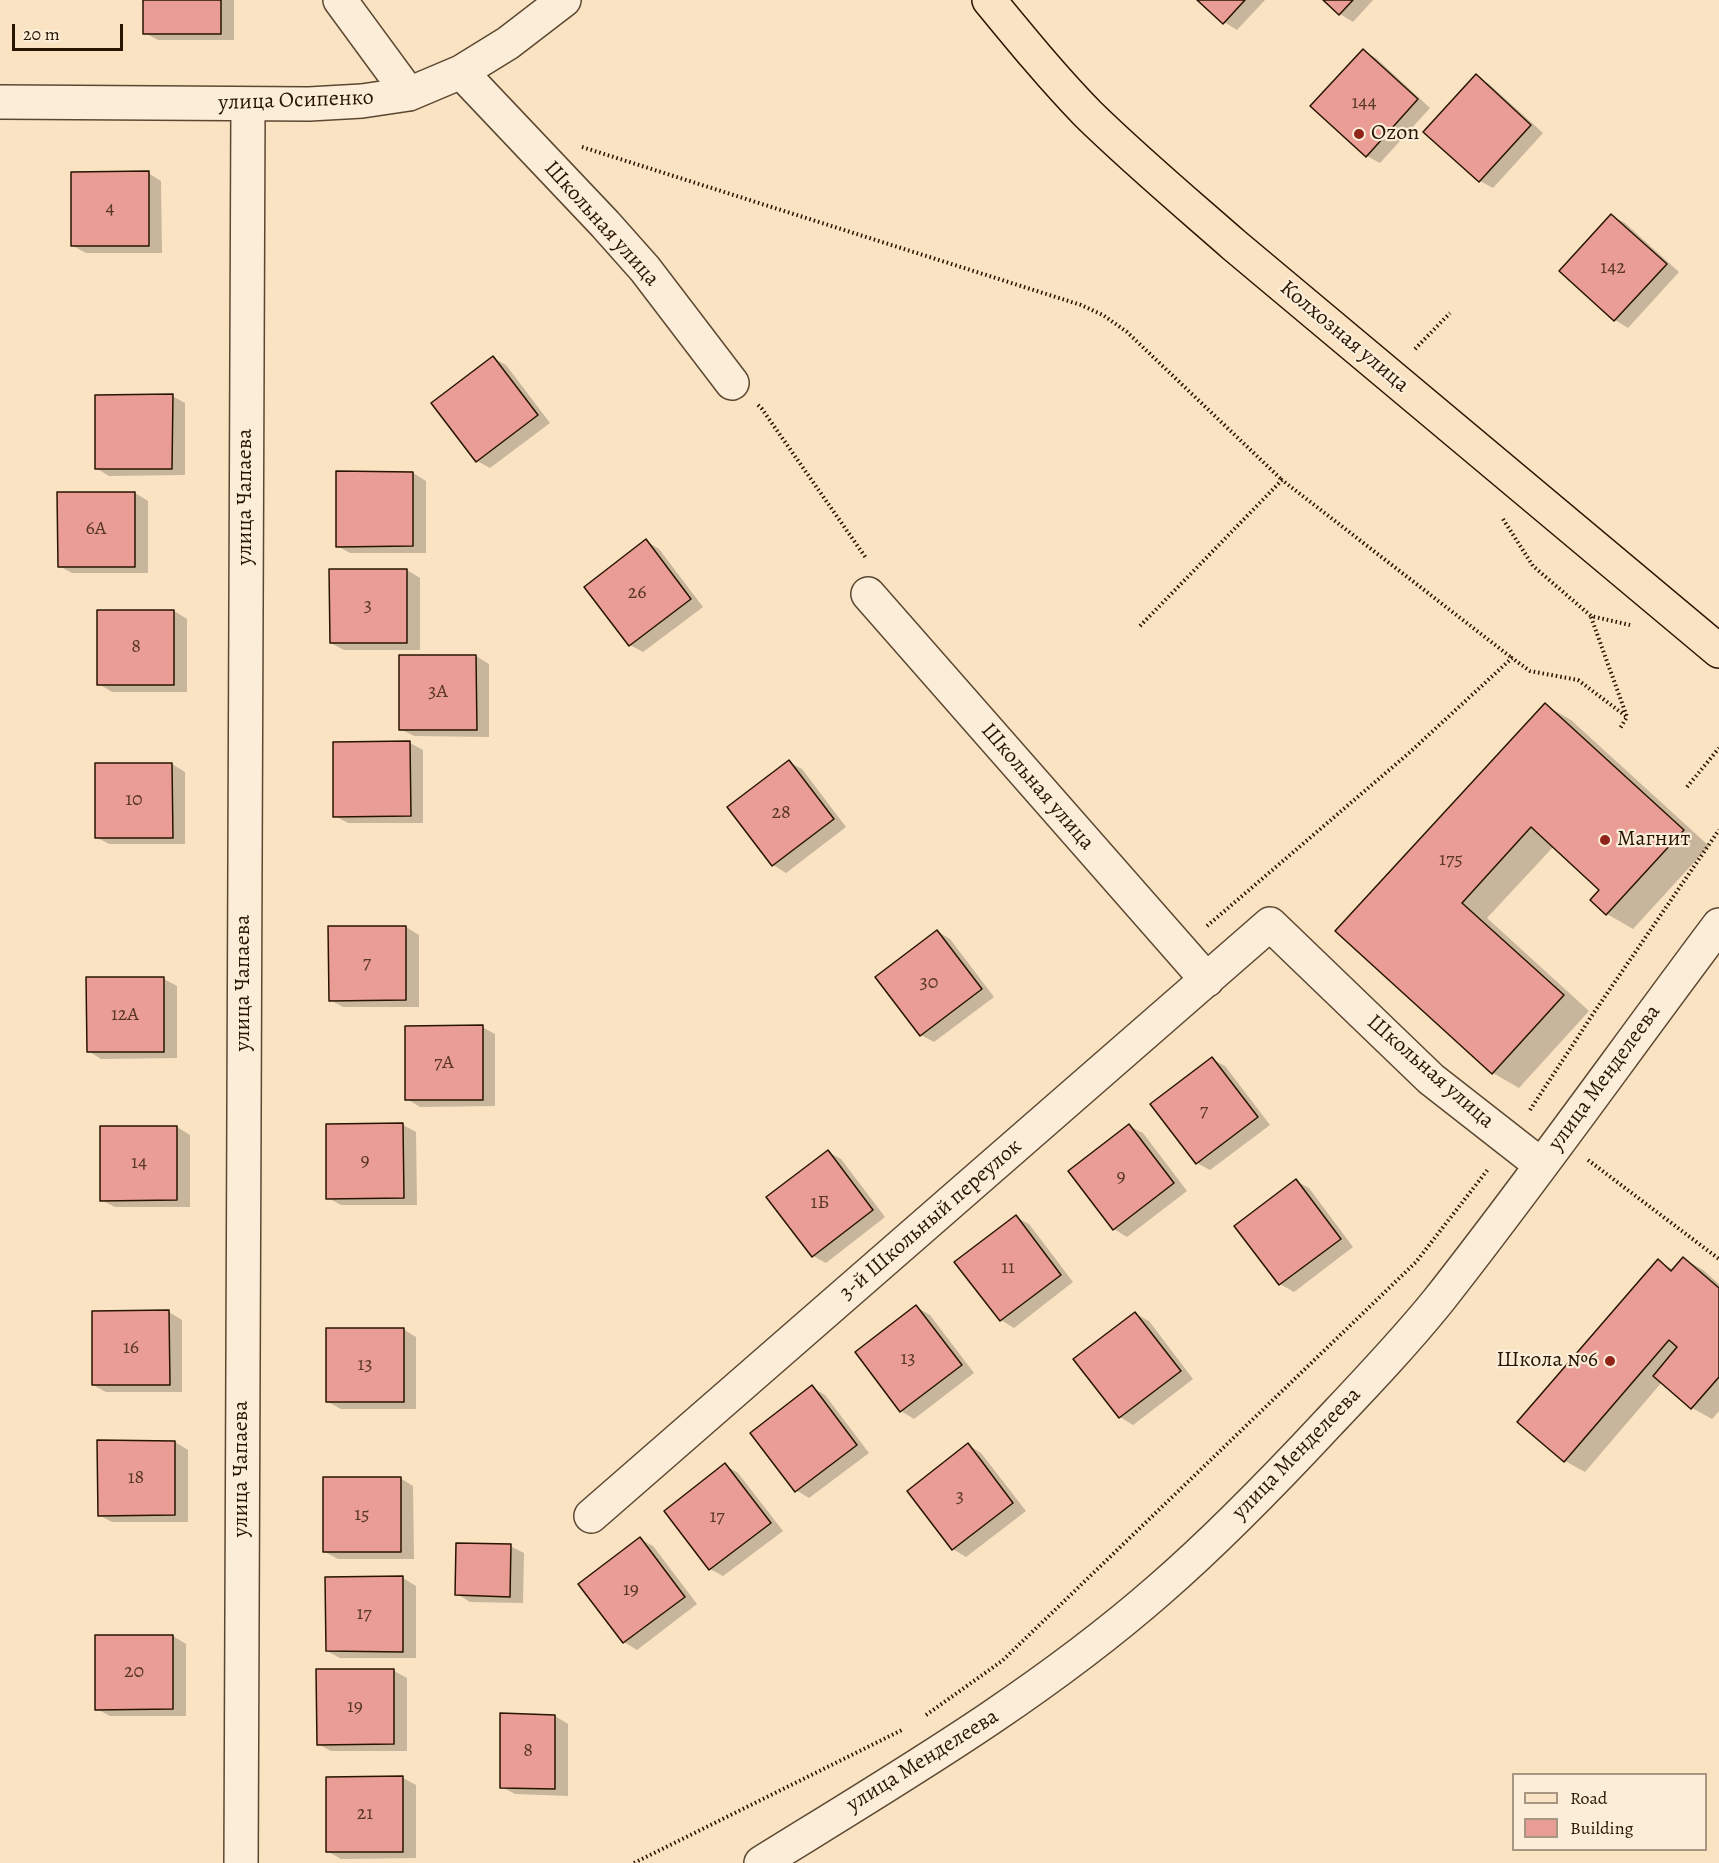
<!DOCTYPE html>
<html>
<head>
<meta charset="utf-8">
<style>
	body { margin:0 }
	#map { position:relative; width:1719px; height:1863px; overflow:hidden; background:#f9e3c3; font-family:Alegreya,serif }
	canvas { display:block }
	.legend { position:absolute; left:1512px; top:1773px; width:195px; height:78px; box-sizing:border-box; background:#fbedd8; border:2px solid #a79782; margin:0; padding:8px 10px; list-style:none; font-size:18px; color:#281500 }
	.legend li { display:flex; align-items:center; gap:12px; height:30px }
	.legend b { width:30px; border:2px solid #a79782 }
	.scale { position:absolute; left:12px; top:24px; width:111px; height:27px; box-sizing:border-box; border:3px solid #281500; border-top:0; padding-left:8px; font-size:18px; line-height:21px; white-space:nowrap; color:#281500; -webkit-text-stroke:4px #fbedd8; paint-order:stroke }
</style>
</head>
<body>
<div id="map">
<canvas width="1719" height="1863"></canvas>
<ul class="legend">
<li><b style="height:8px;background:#f9e3c3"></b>Road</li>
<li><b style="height:16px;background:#ea9d94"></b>Building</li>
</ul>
<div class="scale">20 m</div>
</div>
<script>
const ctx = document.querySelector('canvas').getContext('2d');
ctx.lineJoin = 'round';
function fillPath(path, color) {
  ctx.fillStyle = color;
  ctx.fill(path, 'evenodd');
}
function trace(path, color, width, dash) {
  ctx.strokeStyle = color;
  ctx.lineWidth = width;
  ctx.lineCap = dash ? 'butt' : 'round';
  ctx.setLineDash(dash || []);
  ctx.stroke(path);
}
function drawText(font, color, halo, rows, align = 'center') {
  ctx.font = font + ' Alegreya,serif';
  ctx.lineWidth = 4.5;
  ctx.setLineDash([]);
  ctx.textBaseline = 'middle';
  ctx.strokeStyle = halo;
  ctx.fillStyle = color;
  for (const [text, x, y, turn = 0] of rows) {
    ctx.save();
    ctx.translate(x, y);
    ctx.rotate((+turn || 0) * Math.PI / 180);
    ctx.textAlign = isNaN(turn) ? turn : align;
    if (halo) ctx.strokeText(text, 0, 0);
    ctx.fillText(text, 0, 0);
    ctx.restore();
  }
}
fillPath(new Path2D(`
	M145,0H234V40H158L145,33Z
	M1199,0H1265L1237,30L1224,22Z
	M1325,0H1373L1353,22L1340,14Z
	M1363,51L1376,58L1430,108L1380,163L1367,156Z
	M1476,76L1489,84L1543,133L1493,188L1480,181Z
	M148,173L161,181L162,253H86L73,246Z
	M1612,216L1625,223L1679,272L1628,328L1615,320L1561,271Z
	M493,358L506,365L550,423L490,468L477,461Z
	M172,396L185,403V475L109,476L96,468Z
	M413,473L426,481V553H350L337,546Z
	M135,493L148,501V573H72L59,566Z
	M646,541L659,549L703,607L643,652L630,645Z
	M407,570L420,578V650H344L331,643Z
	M174,611L187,619V692H112L99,684Z
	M476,656L489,664V737L414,736L400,729Z
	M1545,705L1571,720L1709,846L1633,929L1607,914L1592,900L1601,889L1554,846L1487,918L1589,1011L1519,1088L1493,1073L1337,930Z
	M410,743L423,750V823H348L335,816Z
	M789,762L802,769L846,827L786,873L773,865L729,807Z
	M172,764L185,772V844H109L96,837Z
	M406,927L419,935V1007H343L330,1000Z
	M937,931L950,939L994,997L934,1042L921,1035Z
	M164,979L177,986V1058L101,1059L88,1051Z
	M482,1027L495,1034V1106L420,1107L407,1099Z
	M1212,1059L1225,1066L1270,1125L1210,1170L1197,1163Z
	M327,1125H403L416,1132L417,1205H341L328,1198Z
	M1129,1126L1143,1133L1187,1191L1127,1237L1114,1229Z
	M177,1127L190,1135V1207H115L101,1200Z
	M828,1152L841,1159L885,1217L826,1263L813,1256Z
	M1296,1181L1309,1188L1353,1247L1294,1292L1280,1284L1236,1227Z
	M1016,1217L1029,1224L1073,1282L1014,1328L1001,1320Z
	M1684,1259L1703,1270L1719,1284V1411L1712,1419L1692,1408L1662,1382L1585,1472L1565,1461L1658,1261L1674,1270Z
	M916,1307L930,1315L974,1373L914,1419L901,1411Z
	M169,1312L182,1320V1392H106L93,1385Z
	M1136,1314L1149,1321L1193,1379L1133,1425L1120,1417Z
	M403,1329L416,1337V1409H341L328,1402Z
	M812,1387L825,1395L869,1453L809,1498L796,1490Z
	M175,1442L188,1450V1522H112L99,1515Z
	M968,1445L981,1453L1026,1511L966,1557L953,1549Z
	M725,1465L738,1473L783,1531L723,1576L710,1569Z
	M400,1478L413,1486L414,1559H338L325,1552Z
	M640,1539L653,1546L697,1604L637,1650L624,1642Z
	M510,1546L524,1553L523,1603L470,1602L457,1594Z
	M403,1578L416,1586V1658H340L327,1651Z
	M173,1636L186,1644V1716H110L97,1709Z
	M394,1671L407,1678V1751H331L318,1744Z
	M555,1716L568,1724V1796L515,1794L502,1787Z
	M403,1778L416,1785V1858L341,1859L327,1851Z`), '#0003');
const building = new Path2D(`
	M143,0H221V34H143Z
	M1197,0H1245L1223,24Z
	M1323,0H1353L1339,15Z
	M1363,49L1418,99L1366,157L1310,106Z
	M1476,74L1531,125L1479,182L1423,132Z
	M149,171V246H71V172Z
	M1611,214L1667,264L1614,321L1559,271Z
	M493,356L538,415L476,462L431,403Z
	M173,394L172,469H95V395Z
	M336,471L413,472V546L336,547Z
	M57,492H135V567H58Z
	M646,539L691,599L629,646L584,587Z
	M329,569H407V643H330Z
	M97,610H174V685H97Z
	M399,655H476L477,730H399Z
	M1545,703L1684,830L1606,915L1590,900L1599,890L1531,827L1462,903L1564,995L1492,1074L1335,931Z
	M410,741L411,816L333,817V742Z
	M789,760L834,819L772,866L727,807Z
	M95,763H172L173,838H95Z
	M328,926H406V1000L329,1001Z
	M937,930L982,989L920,1036L875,977Z
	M86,977H164V1052H87Z
	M483,1025V1100H405V1026Z
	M1212,1057L1258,1117L1196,1164L1150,1104Z
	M403,1123L404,1198L326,1199V1124Z
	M1129,1124L1174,1183L1113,1230L1068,1171Z
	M100,1126H177V1200L100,1201Z
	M828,1150L873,1210L812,1257L766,1197Z
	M1296,1179L1341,1239L1279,1285L1234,1226Z
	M1016,1215L1061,1275L1000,1321L954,1262Z
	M1683,1257L1719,1288V1377L1691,1409L1653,1376L1677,1347L1669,1340L1564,1462L1517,1422L1658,1259L1671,1271Z
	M916,1305L962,1365L900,1412L855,1352Z
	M169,1310L170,1385H92V1311Z
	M1135,1312L1181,1371L1119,1418L1073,1359Z
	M326,1328H404V1402H326Z
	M812,1385L857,1445L795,1492L750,1433Z
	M97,1440L175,1441V1515L98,1516Z
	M968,1443L1013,1503L952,1550L907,1491Z
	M725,1463L771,1523L709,1570L664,1511Z
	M323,1477H401V1552H323Z
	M640,1537L685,1597L623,1643L578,1584Z
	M456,1543L511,1544L510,1597L455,1595Z
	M403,1576V1652L326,1651L325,1577Z
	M95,1635H173V1709L95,1710Z
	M316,1669H394V1744L317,1745Z
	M500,1713L555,1715V1789L500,1788Z
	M403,1776V1852H326V1777Z`);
fillPath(building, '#ea9d94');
trace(building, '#281500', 1.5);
const minor = new Path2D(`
	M340,0L409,94
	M461,72L605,224L645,269L732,383
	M0,102L309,104L362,101L409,94L461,72L508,43L564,0
	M868,594L1207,980
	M591,1516L1270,924L1431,1079L1541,1165
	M241,1863L248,104
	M761,1863C898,1778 1038,1696 1159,1590C1219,1538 1275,1480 1329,1422C1366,1383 1404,1343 1438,1301C1535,1178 1625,1050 1719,925`);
const major = new Path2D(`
	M989,0C1021,39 1053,78 1088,114C1135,160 1185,202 1234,245L1719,651`);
trace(minor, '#5c4831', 36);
trace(major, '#281500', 36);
trace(new Path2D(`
	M582,147L1081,305L1103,315L1127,332L1282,480
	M1415,349L1450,313
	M758,405L762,409L866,558
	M1503,519L1533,566L1591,616L1630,625
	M1591,617L1627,717L1619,730
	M1140,626L1282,480L1512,658
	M1687,787L1719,748
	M1207,926L1409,753L1512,658L1530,671L1578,680L1627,717
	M1530,1110L1595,1011L1719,830
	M1588,1160L1719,1259
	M926,1715L1002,1661L1416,1262L1489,1168
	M634,1863L902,1730`), '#281500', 4, [1.5, 3]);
trace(minor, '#fbedd8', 33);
trace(major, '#f9e3c3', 33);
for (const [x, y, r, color] of [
	[1359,134,6,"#8f2418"],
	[1605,840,6,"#8f2418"],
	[1610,1361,6,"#8f2418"]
]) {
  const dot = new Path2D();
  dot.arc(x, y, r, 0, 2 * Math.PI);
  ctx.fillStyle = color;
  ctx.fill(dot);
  trace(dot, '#fbedd8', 2);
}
drawText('20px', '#583725', null, [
	["144",1364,103],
	["4",110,209],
	["142",1613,268],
	["6А",96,529],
	["26",637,593],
	["3",368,606],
	["8",136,647],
	["3А",438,692],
	["10",134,800],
	["28",781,813],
	["175",1451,860],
	["7",367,963],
	["30",929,983],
	["12А",125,1015],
	["7А",444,1063],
	["7",1204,1111],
	["9",365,1161],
	["14",139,1163],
	["9",1121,1177],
	["1Б",820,1203],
	["11",1008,1268],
	["16",131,1348],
	["13",908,1359],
	["13",365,1365],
	["18",136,1478],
	["3",960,1497],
	["15",362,1515],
	["17",717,1517],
	["19",631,1590],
	["17",364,1614],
	["20",134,1672],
	["19",355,1707],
	["8",528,1751],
	["21",365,1814]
]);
drawText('22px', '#281500', '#fbedd8', [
	["улица Осипенко",296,101,-2],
	["Школьная улица",601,224,48],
	["Колхозная улица",1344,337,40],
	["улица Чапаева",246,497,-90],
	["Школьная улица",1037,787,49],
	["улица Чапаева",244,983,-90],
	["Школьная улица",1430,1072,41],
	["улица Менделеева",1605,1078,-54],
	["3-й Школьный переулок",931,1220,-41],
	["улица Менделеева",1297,1454,-46],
	["улица Чапаева",242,1469,-90],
	["улица Менделеева",923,1761,-32]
]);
drawText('22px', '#281500', '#fbedd8', [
	["Ozon",1371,134],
	["Магнит",1617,840],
	["Школа №6",1598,1361,"right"]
], 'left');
</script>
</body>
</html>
